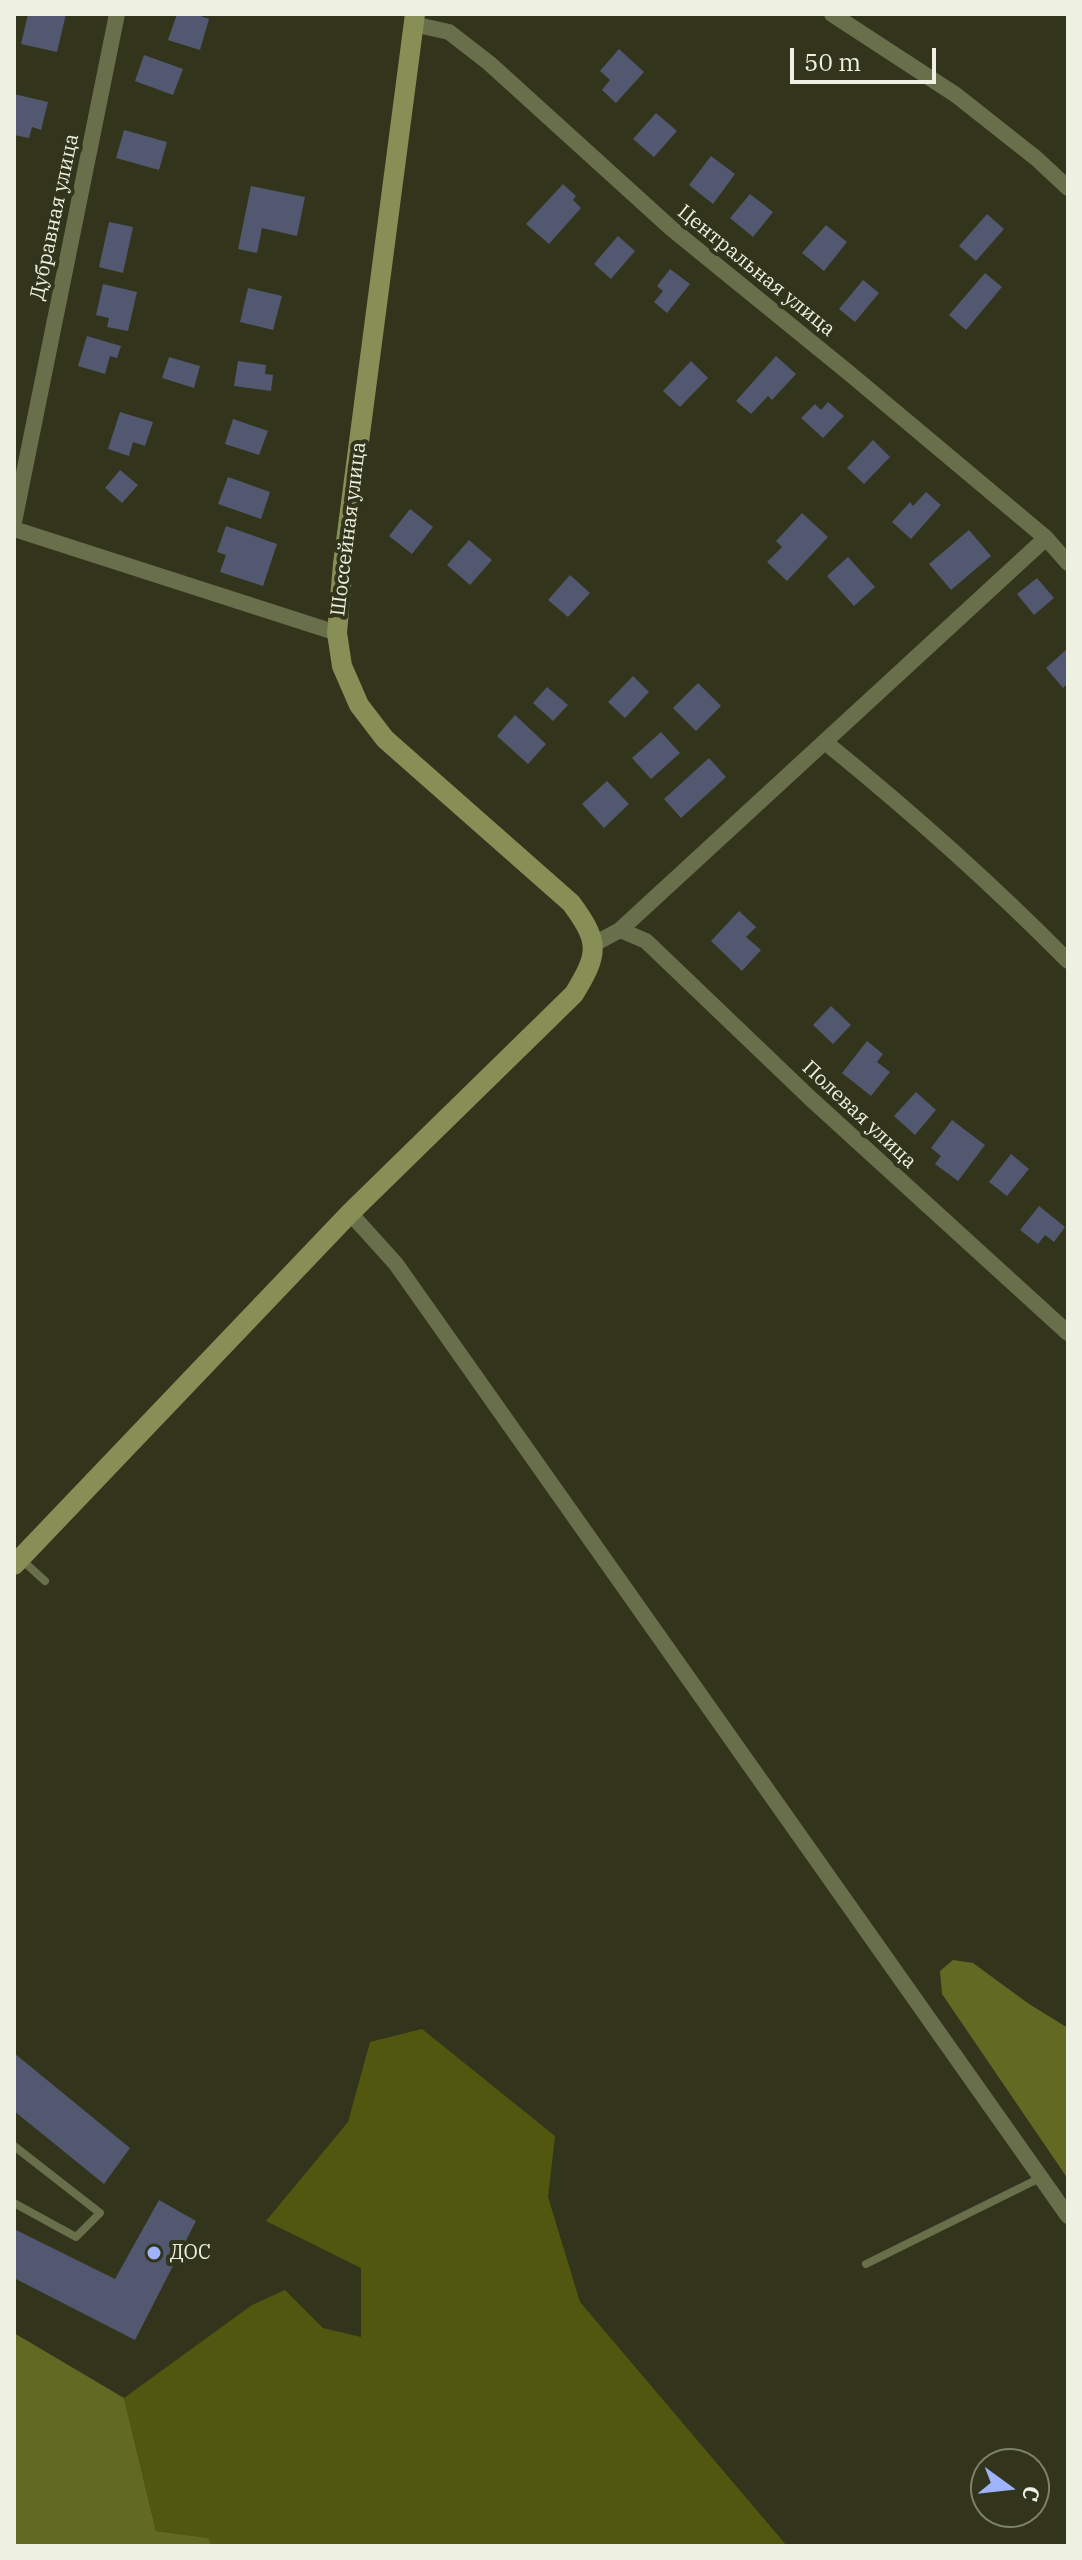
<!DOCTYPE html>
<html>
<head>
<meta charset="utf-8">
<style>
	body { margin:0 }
	#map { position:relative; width:1082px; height:2560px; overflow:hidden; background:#32351c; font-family:"IBM Plex Serif",serif }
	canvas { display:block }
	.frame { position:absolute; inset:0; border:16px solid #eef1e1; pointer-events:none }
	.north { position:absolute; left:970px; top:2448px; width:80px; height:80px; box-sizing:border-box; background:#32351c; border:2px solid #7d806b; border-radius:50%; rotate:105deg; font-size:22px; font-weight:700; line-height:32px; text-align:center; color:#eef1e1 }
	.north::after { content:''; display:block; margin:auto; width:28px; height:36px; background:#9fb3fd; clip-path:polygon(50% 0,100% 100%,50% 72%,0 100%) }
	.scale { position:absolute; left:790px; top:48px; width:146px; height:36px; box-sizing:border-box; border:4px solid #eef1e1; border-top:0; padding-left:10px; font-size:24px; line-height:28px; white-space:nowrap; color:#eef1e1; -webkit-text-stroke:6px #32351c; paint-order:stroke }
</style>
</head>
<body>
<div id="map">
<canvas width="1082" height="2560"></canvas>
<div class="frame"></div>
<div class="north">С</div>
<div class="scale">50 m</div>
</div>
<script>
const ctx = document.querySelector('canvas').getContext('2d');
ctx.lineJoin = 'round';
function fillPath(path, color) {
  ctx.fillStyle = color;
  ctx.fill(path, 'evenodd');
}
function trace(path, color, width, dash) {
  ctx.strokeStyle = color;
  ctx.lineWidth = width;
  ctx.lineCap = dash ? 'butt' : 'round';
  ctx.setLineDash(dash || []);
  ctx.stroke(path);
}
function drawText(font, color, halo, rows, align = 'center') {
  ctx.font = font + ' "IBM Plex Serif",serif';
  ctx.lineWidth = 8;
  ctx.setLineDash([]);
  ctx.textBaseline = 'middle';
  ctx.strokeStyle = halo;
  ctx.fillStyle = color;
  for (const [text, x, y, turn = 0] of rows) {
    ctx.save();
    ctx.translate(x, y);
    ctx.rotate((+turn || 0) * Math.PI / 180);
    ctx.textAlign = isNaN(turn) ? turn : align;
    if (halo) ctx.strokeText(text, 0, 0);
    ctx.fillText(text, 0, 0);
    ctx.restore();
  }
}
fillPath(new Path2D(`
	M422,2029L555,2136L548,2197L580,2302L787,2546H212L207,2538L156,2531L124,2398L252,2305L285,2290L323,2328L361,2337V2268L266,2221L348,2122L370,2042Z`), '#51570f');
fillPath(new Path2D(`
	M953,1960L973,1963L1029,2004L1068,2028V2179L942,1994L940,1971Z
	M14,2333L124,2398L156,2531L208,2538L212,2546H14Z`), '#626923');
fillPath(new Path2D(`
	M28,14H66L57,52L21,44Z
	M177,14H195L209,19L200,50L168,40Z
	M619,49L644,72L616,103L602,90L610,80L600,71Z
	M144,55L183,69L173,95L135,81Z
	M14,94L48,102L41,130L32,127L29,138L14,135Z
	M656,113L677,131L654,157L633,139Z
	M124,130L167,142L159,170L116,158Z
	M711,156L735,174L713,204L689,185Z
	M563,184L576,196L573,200L581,208L549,244L526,224Z
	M251,186L305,197L297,236L262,228L257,253L238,249Z
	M750,194L773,212L753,237L730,218Z
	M987,214L1004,229L976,261L959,246Z
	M109,222L133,227L123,273L99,267Z
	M826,225L847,242L824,271L802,253Z
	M618,236L635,251L611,279L594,264Z
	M670,269L690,284L667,313L654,302L663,291L657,286Z
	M985,273L1002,287L966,330L949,315Z
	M863,280L879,293L855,322L839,309Z
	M103,284L137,292L128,331L107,327L109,318L96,315Z
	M248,288L282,296L273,330L240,322Z
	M87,336L121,346L117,358L110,356L105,374L78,366Z
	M776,356L796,374L772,400L768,396L751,414L736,401Z
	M169,357L200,366L194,388L162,378Z
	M238,361L266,365L265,374L273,375L271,391L234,386Z
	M691,361L708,378L680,407L663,391Z
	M828,402L844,416L823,438L801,418L815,404L821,410Z
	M120,412L153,422L145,446L133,442L129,456L108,449Z
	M233,419L268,431L259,455L225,444Z
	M873,440L890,457L864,484L847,468Z
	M120,470L138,485L122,503L105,488Z
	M228,477L270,492L261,519L218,504Z
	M926,492L941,505L911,539L892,522L910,502L913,506Z
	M410,509L433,527L412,554L389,536Z
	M802,513L828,537L787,581L767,562L782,547L776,541Z
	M226,526L277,544L263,586L220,572L226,555L217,552Z
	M969,530L991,556L951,590L929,564Z
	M469,540L492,560L470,585L447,565Z
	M848,557L875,587L854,606L827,576Z
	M570,575L590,593L568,617L548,600Z
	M1037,578L1054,598L1034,615L1017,594Z
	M1068,648V683L1063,688L1046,668Z
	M633,676L649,692L625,718L608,702Z
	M698,683L721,706L696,731L673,708Z
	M547,687L568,705L553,721L533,703Z
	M515,715L546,744L528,764L497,736Z
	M661,732L680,753L651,779L632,758Z
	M709,758L726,777L681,818L664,799Z
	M607,781L629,804L604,828L582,804Z
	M739,911L756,927L746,937L761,950L742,971L711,941Z
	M831,1006L851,1025L833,1044L813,1025Z
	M867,1041L883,1054L877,1062L890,1072L871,1096L842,1073Z
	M916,1092L936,1110L915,1135L894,1116Z
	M952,1120L985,1145L958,1181L935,1164L941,1156L931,1148Z
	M1011,1154L1029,1169L1007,1196L989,1182Z
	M1039,1206L1065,1227L1054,1242L1045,1235L1038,1244L1020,1230Z
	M14,2053L130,2148L104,2184L14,2111Z
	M159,2200L196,2221L135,2340L14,2278V2229L115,2279Z`), '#515870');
trace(new Path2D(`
	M22,1560L45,1581
	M14,2146L100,2213L76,2237L14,2203
	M866,2264L1040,2178`), '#696e4b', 8);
trace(new Path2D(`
	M832,14L956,95L1037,159L1068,188
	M413,24L449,32L489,63L672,229L849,373L1046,538L1068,563
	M14,522L117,14
	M14,529L337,633
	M825,742C910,811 991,883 1068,961
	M620,930L646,941L810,1098L1068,1333
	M594,944L620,930L1046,538
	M350,1213L396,1264L1068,2216`), '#696e4b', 16);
trace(new Path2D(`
	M14,1565L350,1213L574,994C599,953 600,942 571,903L385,739L359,705L342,666L337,633L343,564L415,14`), '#888f56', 20);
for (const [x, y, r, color] of [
	[154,2253,8,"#9fb3fd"]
]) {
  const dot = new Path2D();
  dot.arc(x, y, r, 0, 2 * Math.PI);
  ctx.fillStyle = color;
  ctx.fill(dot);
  trace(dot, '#32351c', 3);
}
drawText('20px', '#eef1e1', '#32351c', [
	["Дубравная улица",55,217,-78],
	["Центральная улица",756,271,39],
	["Шоссейная улица",349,529,-83],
	["Полевая улица",859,1115,43]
]);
drawText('20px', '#eef1e1', '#32351c', [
	["ДОС",170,2253]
], 'left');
</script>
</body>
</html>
